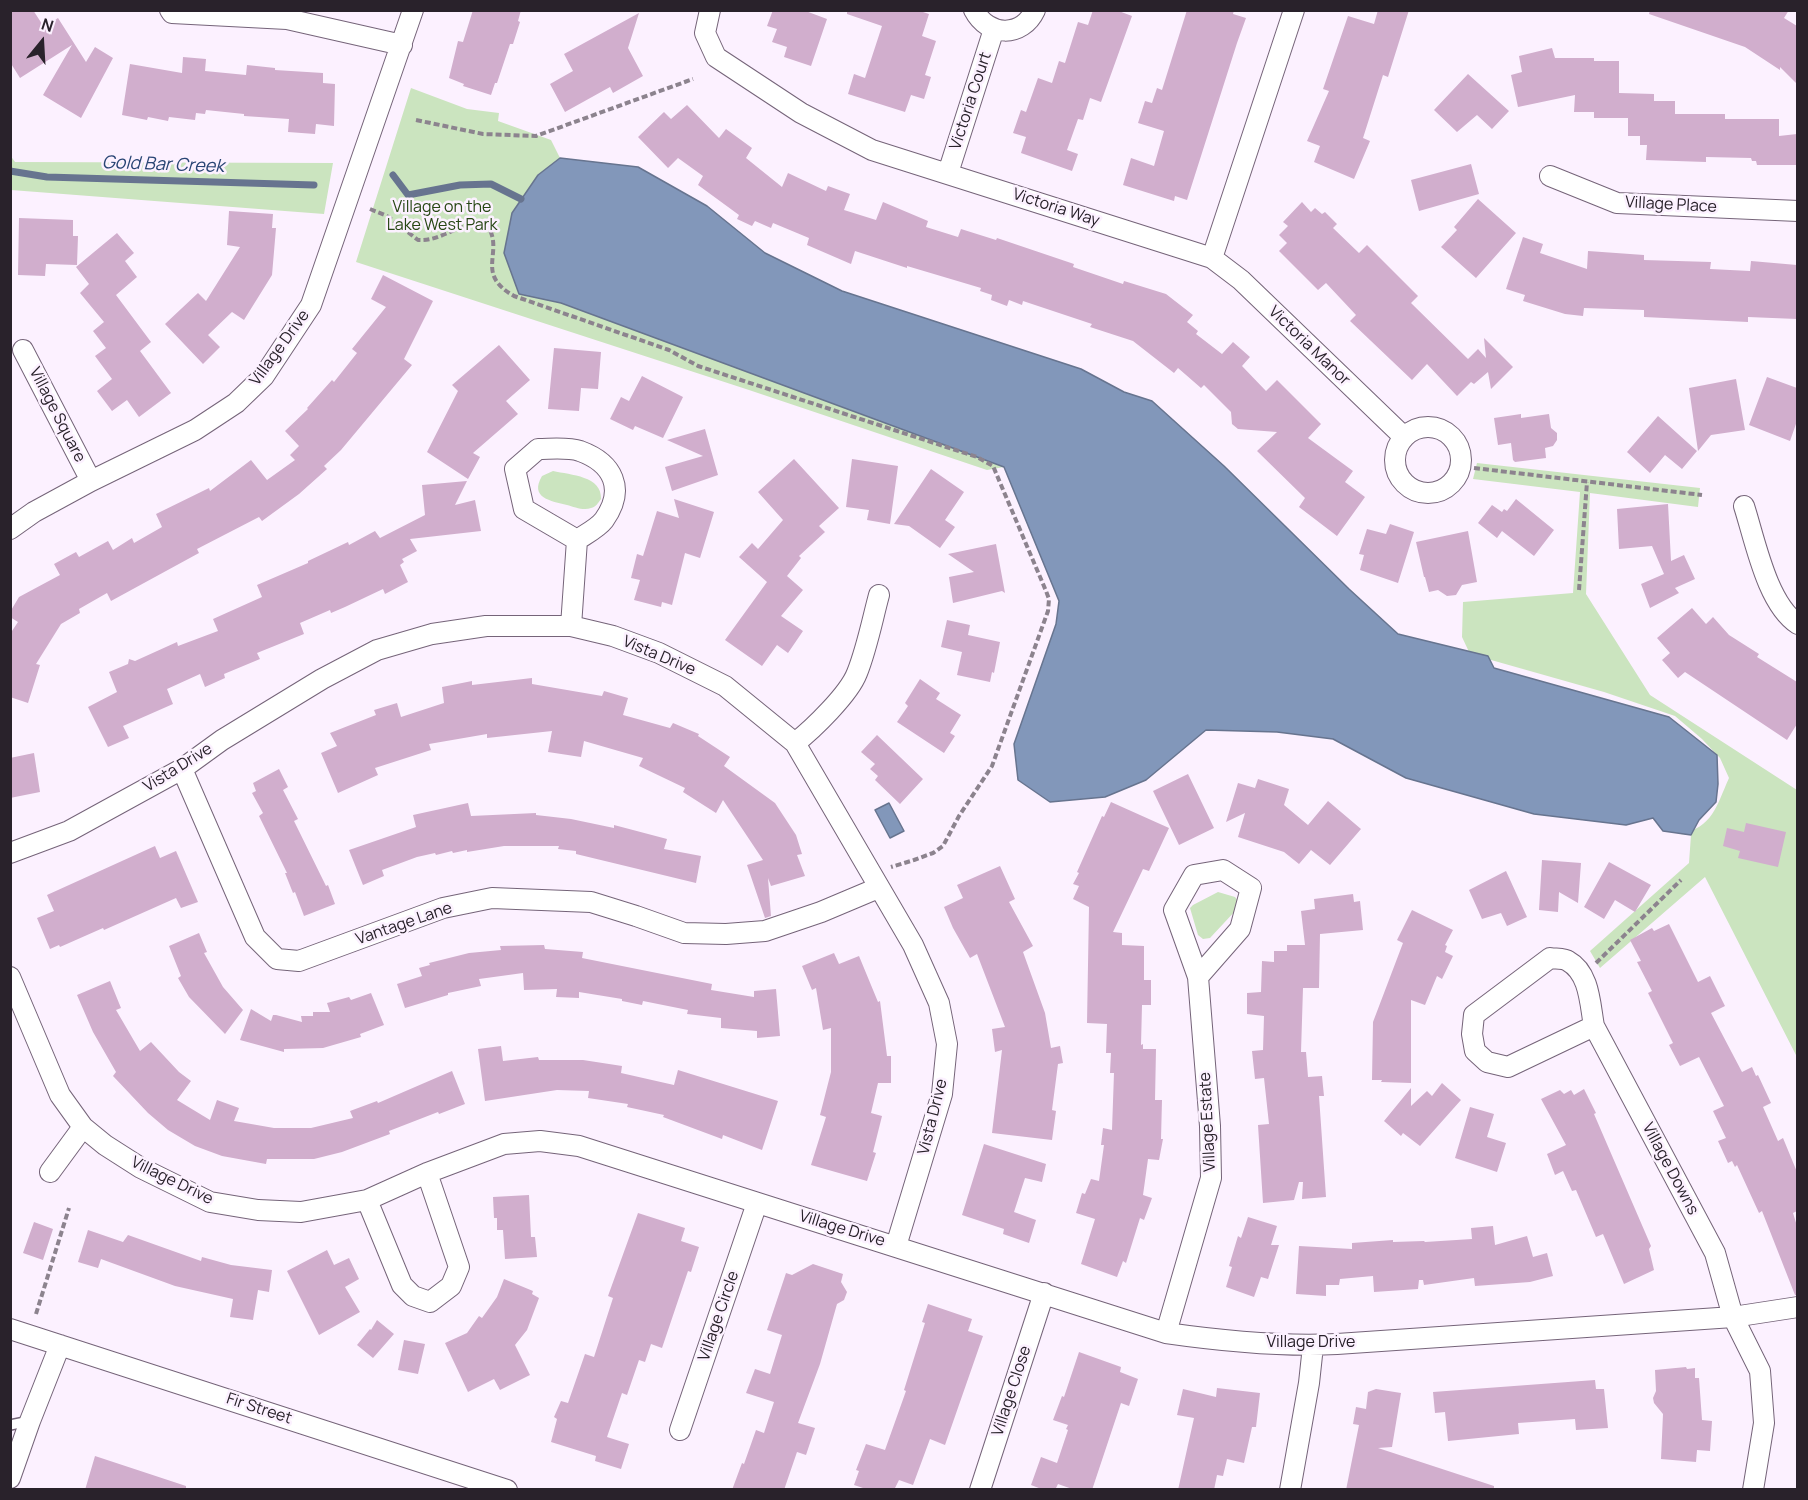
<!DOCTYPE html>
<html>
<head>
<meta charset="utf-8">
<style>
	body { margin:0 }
	#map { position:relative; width:1808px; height:1500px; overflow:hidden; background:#fcf1ff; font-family:Manrope,sans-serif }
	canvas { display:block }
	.frame { position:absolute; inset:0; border:12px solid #29222b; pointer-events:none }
	.north { position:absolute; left:12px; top:12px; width:60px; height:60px; -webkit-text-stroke:4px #fcf1ff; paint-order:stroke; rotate:18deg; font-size:16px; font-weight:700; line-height:24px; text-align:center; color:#29222b }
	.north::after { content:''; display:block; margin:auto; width:21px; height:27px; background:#29222b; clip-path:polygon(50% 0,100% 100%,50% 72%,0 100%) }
</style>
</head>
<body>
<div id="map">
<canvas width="1808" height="1500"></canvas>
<div class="frame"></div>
<div class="north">N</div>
</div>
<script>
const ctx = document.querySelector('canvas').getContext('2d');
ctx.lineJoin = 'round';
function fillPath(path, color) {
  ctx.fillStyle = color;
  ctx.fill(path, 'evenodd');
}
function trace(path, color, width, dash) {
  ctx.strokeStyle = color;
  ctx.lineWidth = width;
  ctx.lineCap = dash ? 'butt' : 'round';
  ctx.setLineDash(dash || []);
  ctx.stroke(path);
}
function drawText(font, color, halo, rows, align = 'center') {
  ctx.font = font + ' Manrope,sans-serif';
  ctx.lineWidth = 5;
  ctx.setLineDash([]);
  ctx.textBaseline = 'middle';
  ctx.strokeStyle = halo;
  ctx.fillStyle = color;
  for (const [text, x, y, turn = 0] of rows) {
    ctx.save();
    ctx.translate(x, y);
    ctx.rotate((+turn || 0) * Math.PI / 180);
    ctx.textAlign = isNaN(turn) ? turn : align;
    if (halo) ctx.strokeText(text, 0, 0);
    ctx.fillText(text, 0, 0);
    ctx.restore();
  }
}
fillPath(new Path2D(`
	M411,88L467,109L499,113L498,121L551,140L560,158L538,175L512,213L519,294L561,303L1004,467L987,470L749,390L356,262Z
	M10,155L15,162L333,163L324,214L11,190Z
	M1477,463L1700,488L1698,507L1590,493L1586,594L1650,695L1797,790V1057L1705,877L1600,968L1590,951L1689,863L1691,835L1680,834C1713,827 1716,807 1729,778L1720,758L1702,739L1675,716L1604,692L1470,654L1462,637L1463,602L1573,593L1580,492L1473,479Z
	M553,471C571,475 602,476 601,499C598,503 596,507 591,508C584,511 574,507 567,505C551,501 529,498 542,476Z
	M1218,892L1235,897L1239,902L1237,909L1210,938L1203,939L1198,935L1190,908L1193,905Z`), '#cbe4bf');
const water = new Path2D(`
	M560,158L638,167L707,206L765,253L842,291L1081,369L1124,392L1152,401L1224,466L1349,589L1398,634L1488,656L1494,668L1669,717L1717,755L1718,784L1716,802L1699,820L1691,835L1663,831L1653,818L1626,825L1534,814L1406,778L1333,739L1277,732L1206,730L1146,780L1105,797L1050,802L1018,780L1014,744L1056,624L1059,601L1004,467L561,303L519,294L504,253L512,213L538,175Z
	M889,803L904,831L890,838L875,810Z`);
fillPath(water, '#8297ba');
trace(water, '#67748f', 1.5);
trace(new Path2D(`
	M10,171L47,177L314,185
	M393,175L408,195L460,185L491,184L521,199`), '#67748f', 7);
fillPath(new Path2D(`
	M10,10H33L44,27L58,18L86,62L95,47L113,58L81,118L43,95L72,45L20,78L10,62Z
	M473,10H521L518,21L520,22L513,44H510L497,83H495L491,95L463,86L464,84L449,78L458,41L463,42Z
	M773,10H803L827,19L811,66L784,57L787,47L772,42L777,29L767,26Z
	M847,10H917L929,14L922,36L936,41L925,75L931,77L924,99L911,95L905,112L848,94L854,74L865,78L882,26L847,14Z
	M1093,10H1116L1132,16L1101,102L1090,98L1083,120L1078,119L1067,150L1078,154L1072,171L1021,153L1026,137L1013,133L1021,110L1026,112L1038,78L1052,83L1059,61L1065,63L1078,22L1088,25Z
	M1187,10H1234L1233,14L1246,18L1237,43L1187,200L1175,196L1174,201L1123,185L1131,158L1154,166L1164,131L1138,123L1145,101L1152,103L1157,88L1162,90Z
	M1378,10H1409L1388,77L1383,75L1363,138L1370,141L1354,179L1314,162L1320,146L1307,141L1329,91L1323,89L1348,16L1374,24Z
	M1650,10H1789L1784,18L1797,26V84L1780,67V70L1745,47L1649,14Z
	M639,13L628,48L643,76L613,93L610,87L565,112L550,84L573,71L564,54Z
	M1552,48L1555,58H1594V61H1619V93L1654,94V101H1675V114H1725V119H1779V136L1797,134V165H1757L1756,161H1752L1751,158L1706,157V162L1646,160L1647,145H1640V136H1628V118H1594V112H1574L1575,95L1518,107L1511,75L1522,72L1519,56Z
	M183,57L206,59L205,71L246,75L247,65L275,68V70L323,73V83L335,84L334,126L316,124L315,134L288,132L289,119L244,116V114L206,110L205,114L196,113L195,120L169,117L168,121L148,117L147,120L122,115L130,64L182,73Z
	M1468,74L1509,111L1492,129L1477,115L1457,132L1434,110Z
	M687,105L719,138L726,129L752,148L746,158L782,187L788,173L826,191L828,186L850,194L844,210L876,220L883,202L928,221L926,227L958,237L961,229L996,240L997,238L1074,264L1073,267L1123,284L1124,281L1166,294L1193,315L1187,322L1198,331L1196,334L1222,354L1233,342L1250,357L1242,366L1266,391L1277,380L1321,424L1308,438L1353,471L1345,482L1365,497L1337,536L1299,507L1305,498L1257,451L1277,432L1238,429L1232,424L1231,412L1204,385L1201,388L1178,368L1174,373L1133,341L1090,327L1092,324L1023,301L1022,305L1009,300L1007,306L991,300L992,295L980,291L981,288L907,266V268L855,251L851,264L807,245L809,238L773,223L771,228L755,221L752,226L737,219L739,215L698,185L703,176L678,158L668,168L638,137L664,112L671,119Z
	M1471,164L1479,194L1419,211L1411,180Z
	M1478,199L1516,233L1476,278L1441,247L1457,230L1454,227Z
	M1302,202L1311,212L1315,208L1322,214L1325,212L1337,224L1333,228L1359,253L1367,245L1418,296L1411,303L1468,359L1478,349L1486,358L1484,338L1513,367L1491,389L1488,372L1474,384L1471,382L1457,396L1427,364L1412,380L1350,321L1356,315L1326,283L1318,290L1279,251L1287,243L1279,235L1288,226L1283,222Z
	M229,211L273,214L272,228H276L272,275L244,320L232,312L208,335L220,347L203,364L165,324L198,293L206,301L240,247L227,245Z
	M19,218L73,220V236H78L77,265L46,264L45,276L18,275Z
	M117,233L134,253L125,261L137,277L116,295L151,342L140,351L171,393L139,417L127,400L112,411L97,391L112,379L95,356L106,348L93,331L104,322L80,293L89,284L76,267Z
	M1523,237L1543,244L1540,253L1587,269L1588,251L1644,255V260L1711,262L1710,269L1750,271L1751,261L1797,265V319L1748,317V322L1644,317V310L1584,308L1583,316L1565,314L1523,301L1525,295L1506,289Z
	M383,275L433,301L404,359L412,365L341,450L324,466L327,469L299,494L262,521L259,517L197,549L199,553L111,601L107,593L79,609L80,613L61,624L36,664L40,665L28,703L10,697V634L18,622L10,617V612L19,597L60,575L54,564L76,552L79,557L108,541L113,550L132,538L134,543L162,527L156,514L209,488L210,491L251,460L267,480L295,460L290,455L299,446L285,431L308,409L307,408L332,380L334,382L357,353L352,349L386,307L371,299Z
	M499,345L530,380L506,401L518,414L473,453L480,457L468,479L427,452L458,391L452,385Z
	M554,348L601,352L598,389L581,388L579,411L548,409Z
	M642,376L683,397L663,438L635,426L633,430L610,419L621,397L629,401Z
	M1767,377L1797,388V421L1790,441L1749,425Z
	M1736,379L1745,430L1711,435L1698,451L1689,388Z
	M1521,414V418L1549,414L1551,428L1557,433V440L1553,446L1545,448L1546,458L1515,462L1513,460L1511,443L1498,445L1494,418Z
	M1658,416L1697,451L1682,469L1665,455L1650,473L1627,452Z
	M705,429L718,475L672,491L665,467L703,456L667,440Z
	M794,459L839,508L819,526L825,532L799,556L801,558L787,576L803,590L781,616L803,631L788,653L777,645L762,666L725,640L767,582L739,557L752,543L758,549L783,520L758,492Z
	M852,459L898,466L890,524L867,520L869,510L846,507Z
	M931,469L964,492L945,520L955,527L940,548L909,526L894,524Z
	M467,481L455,505L475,500L481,531L410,539L417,551L402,559L404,562L400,565L408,582L385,594L383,589L345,607L331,613L330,610L300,623L304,634L257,653L260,659L224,674L225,678L205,687L200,674L167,689L173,704L123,726L129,738L108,747L88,707L117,692L109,672L128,664L129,659L135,661L177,642L178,646L218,631L213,619L262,597L257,585L308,563V561L348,542L349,545L375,531L380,538L425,515L422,485Z
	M674,499L714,512L700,558L685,553L672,605L662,602L661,607L634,600L640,580L631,578L637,554L643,556L657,511L679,518Z
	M1516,499L1554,530L1534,556L1502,531L1497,538L1478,523L1492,505L1502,512L1504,509L1507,511Z
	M1668,504L1671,561L1684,555L1695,579L1675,588L1679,593L1650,608L1641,584L1664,574L1652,546L1619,549L1617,509Z
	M1390,524L1414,532L1398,583L1360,570L1364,555L1359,554L1367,529L1386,534Z
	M1468,531L1477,582L1462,585L1456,595L1447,596L1438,590L1429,592L1425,577H1424L1416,542Z
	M996,544L1005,593L1002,591L953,603L949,577L974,572L948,554Z
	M1692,608L1706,624L1713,617L1729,635L1759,654L1757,657L1797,682V724L1787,740L1685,672L1678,678L1662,660L1670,653L1657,638Z
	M947,620L970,625L968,635L1000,642L994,673L992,672L990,682L957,675L962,652L941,647Z
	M532,678V684L602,696L604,691L628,698L623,715L670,728L673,723L699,734L698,736L730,757L724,766L775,803L796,835L802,854L797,855L805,876L771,886L768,878L771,916L765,918L747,865L763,860L723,800L716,813L683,792L685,788L639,766L643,758L584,741L581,757L548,752L552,731L487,738V734L429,744L431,750L375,768L378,775L338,793L321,753L337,746L330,733L376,715L374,710L397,703L401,717L444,703L442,687L472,681V685Z
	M920,679L940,693L936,699L961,715L950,733L955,736L944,753L897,722L908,706L905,703Z
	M877,735L923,779L900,804L875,780L878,776L870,769L875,764L861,752Z
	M34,753L40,792L10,798V758Z
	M279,769L288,787L283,790L298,819L294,821L326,886L328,885L335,904L304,916L295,892L293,893L285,873H287L259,816L263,813L252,793L256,791L253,783Z
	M1188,774L1214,828L1179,845L1153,791Z
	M1258,779L1289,789L1284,805L1308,825L1328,801L1361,829L1330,865L1311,850L1299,864L1284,852L1238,837L1245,813L1226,822L1238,783L1255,788Z
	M1111,802L1169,828L1149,871L1143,869L1113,932L1122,933V945L1144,946V980H1151V1005H1142L1141,1045L1143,1044V1049H1156L1155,1100H1162L1161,1139H1163L1159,1160L1148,1159L1143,1195L1152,1198L1144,1220L1140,1218L1126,1263L1123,1261L1117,1277L1081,1264L1095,1219L1076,1213L1082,1193L1085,1194L1091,1179L1099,1181L1104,1145H1101L1103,1128L1112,1130L1114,1073H1110L1111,1053H1106L1107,1024L1087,1023L1089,907L1073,899L1079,886L1073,884L1079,873L1077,872L1102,816L1104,817Z
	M468,803L471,816L536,813V815L571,819L614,828V825L667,839L664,849L701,856L696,883L576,854V851L558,849L559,846H504L467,852V850L453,853L452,851L436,855L435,853L417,857L382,870L384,876L363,885L349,850L416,827L413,815Z
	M1746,823L1786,832L1778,867L1738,858L1740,851L1723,846L1727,828L1744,832Z
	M155,846L160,858L176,851L198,902L181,908L176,898L104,930L103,928L60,947L59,945L50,949L37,918L54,911L47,895Z
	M1542,860L1581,863L1578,903L1559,892L1558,912L1539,910Z
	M1609,862L1651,885L1635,912L1615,900L1604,919L1584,907Z
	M1000,866L1015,899L1009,902L1033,946L1023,952L1045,1013L1051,1048L1060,1046L1063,1063L1058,1064L1052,1110L1056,1111L1052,1140L992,1133L1002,1050L995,1052L992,1029L1005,1027L977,954L970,958L953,928L944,907L963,898L957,885Z
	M1506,871L1527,917L1507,926L1501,913L1482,919L1469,890Z
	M1353,894L1354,902L1360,901L1363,930L1320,934L1319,988H1303L1301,1052H1306L1308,1077L1322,1076L1324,1096H1319L1326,1197L1302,1199L1303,1182H1299L1294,1200L1263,1203L1258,1125L1269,1124L1264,1078L1255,1079L1252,1051L1263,1050L1264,1016L1247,1014V993L1261,992L1262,961L1274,962V951H1287V945H1305L1301,911L1315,909L1314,899Z
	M1412,910L1453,930L1445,945L1447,946L1445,952L1453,956L1442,979L1437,976L1425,1005L1411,1000V1083L1381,1082L1382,1080H1372L1373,1022L1403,943L1397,940Z
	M1669,924L1698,982L1710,976L1725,1006L1711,1013L1742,1072L1752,1067L1756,1076L1758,1075L1771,1103L1763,1107L1778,1141L1783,1138L1797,1172V1211L1793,1213L1797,1226V1295H1795L1762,1211L1759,1213L1737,1165L1735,1167L1732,1161L1728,1163L1718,1141L1726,1138L1713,1111L1724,1106L1699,1057L1680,1066L1669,1045L1673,1043L1648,993L1652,991L1637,962L1641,961L1630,940L1652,928L1654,931Z
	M199,933L207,952L204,953L223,987L243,1010L225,1034L189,997L178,978L181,976L169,946Z
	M544,945L545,949L583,952L582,958L712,984L711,990L754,997V991L776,989L780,1036L757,1038V1031L721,1028V1018L687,1014L688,1010L643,1001L642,1005L622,1001V999L579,992V998L556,997L557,989L524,990L523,973L479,979L481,986L448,993V995L405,1008L397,984L422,976L419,968L430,965L429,963L469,953L501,950L500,946Z
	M834,953L839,964L859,956L878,1002L880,1001L887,1056H891V1083H878L871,1113L882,1116L873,1152L876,1153L867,1181L811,1165L826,1117L820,1115L831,1072V1028L823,1030L816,988L812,990L802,966Z
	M110,981L121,1008L116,1010L140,1051L151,1042L179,1072L191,1081L177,1100L210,1120L217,1100L239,1108L234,1121L274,1128H311L353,1118L350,1111L377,1101L378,1103L452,1071L465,1104L439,1114L438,1112L389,1131L390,1134L342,1152L314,1159H267L266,1164L222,1156L195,1146L168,1130L148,1113L113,1076L116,1072L93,1032L77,995Z
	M371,993L384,1025L360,1034L361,1037L323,1048L284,1049V1052L240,1040L251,1009L271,1021L273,1015H276L302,1022L301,1016H313V1012H330L327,1003L349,997L351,1000Z
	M501,1046L503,1061L538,1057L539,1060H583L622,1066L621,1073L674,1085L678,1070L778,1101L762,1150L723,1135L722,1139L663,1117L664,1115L627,1107L628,1104L588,1098L589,1091L557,1090L485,1101L478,1049Z
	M1442,1083L1461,1100L1420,1146L1403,1133L1401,1136L1384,1121L1411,1088V1106L1427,1091L1432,1096Z
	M1584,1089L1596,1113L1594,1114L1651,1246L1649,1249L1654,1270L1624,1284L1603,1234L1596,1237L1576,1190L1572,1191L1563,1171L1555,1175L1547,1154L1566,1145L1541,1099L1560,1090L1564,1094L1571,1090L1574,1095Z
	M1470,1107L1494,1114L1487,1137L1506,1143L1497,1172L1455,1158Z
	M984,1144L1046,1164L1042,1182L1025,1178L1014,1212L1036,1220L1029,1243L1003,1234L1004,1229L962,1215Z
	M529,1195L531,1237H535L537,1257L505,1259L503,1230H497V1218H494L493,1197Z
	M638,1213L685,1228L681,1241L699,1247L691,1272L688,1271L662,1348L651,1344L645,1362L639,1360L627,1395L622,1393L607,1437L629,1444L621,1469L595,1461L596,1456L551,1442L557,1419L554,1417L561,1401L568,1403L585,1354L594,1357L613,1298L608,1296Z
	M1248,1217L1277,1226L1271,1245H1279L1268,1279L1261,1277L1254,1297L1226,1287L1232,1267L1229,1266L1238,1236L1241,1238Z
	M34,1222L53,1229L43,1260L23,1253Z
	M1493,1226L1495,1245L1527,1236L1533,1257L1547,1253L1553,1276L1530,1282L1475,1286L1474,1278L1424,1285L1423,1280H1419L1418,1289L1374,1292L1373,1276L1340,1279L1339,1285H1326V1296L1296,1294L1299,1246L1352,1249V1243L1393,1240V1242L1424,1241L1425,1242L1472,1239L1471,1228Z
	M88,1230L123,1242L128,1235L201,1261L202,1257L231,1265L272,1270L269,1292L258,1290L253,1320L230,1317L233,1299L175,1286L101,1259L98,1268L78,1262Z
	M327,1250L334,1265L349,1258L359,1279L345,1287L360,1312L319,1335L287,1271Z
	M813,1264L843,1274L841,1282L847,1292L844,1300L837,1304L820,1364L798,1423L815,1428L806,1455L797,1452L784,1490H732L742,1463L744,1464L756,1430L764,1433L774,1402L746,1393L755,1369L770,1374L782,1335L767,1330L786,1273L792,1275Z
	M504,1279L533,1291L532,1294L539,1298L527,1330L515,1345L530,1375L500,1390L494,1379L468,1392L445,1343L467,1333L479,1316L482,1318L497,1297Z
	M928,1304L972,1319L968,1331L983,1336L945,1445L930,1439L913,1485L899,1480L894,1490H869L854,1485L859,1471L856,1470L866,1444L885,1450L906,1391L904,1390L925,1323L922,1322Z
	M377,1320L394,1334L373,1358L357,1345L370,1329L371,1330Z
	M404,1340L425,1344L418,1374L398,1370Z
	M1079,1352L1121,1367L1120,1372L1138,1379L1129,1406L1121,1403L1092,1490H1075L1058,1484L1055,1490H1044L1031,1485L1041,1457L1057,1463L1068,1430L1066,1429L1068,1425L1053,1420L1062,1396L1064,1397Z
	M1686,1367L1687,1369L1695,1368V1378H1699L1702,1420L1712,1421L1710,1451L1697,1450L1696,1462L1661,1459L1663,1414L1654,1403L1653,1398L1656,1391L1655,1370Z
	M1595,1380L1596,1389H1604L1608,1428L1576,1430L1575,1419L1518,1423L1519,1434L1448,1441L1445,1412L1435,1413L1433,1392Z
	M1217,1388L1260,1393L1256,1427H1252L1244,1463L1227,1459L1223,1476L1217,1475L1214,1490H1178L1194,1418L1177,1415L1183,1389L1216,1397Z
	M1376,1389L1401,1393L1392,1447L1378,1448L1494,1486V1490H1346L1359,1425L1353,1424L1356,1407L1366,1409L1368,1392Z
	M95,1456L186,1486V1490H85Z`), '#d1aecd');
const lane = new Path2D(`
	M10,1425L30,1421`);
const street = new Path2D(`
	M170,10L172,13L287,19L402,45
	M710,10L705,33L716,57L801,113L872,150L1212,258L1241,280L1404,437
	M974,10C988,37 1022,38 1035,10
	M948,173L994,29
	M1550,176L1617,203L1798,211
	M1212,258L1294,10
	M23,350L91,481
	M1395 460a33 33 0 1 1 66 0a33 33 0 1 1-66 0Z
	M538,449C551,449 568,447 580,451C613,463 626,489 604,520C598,528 586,534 577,540L524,509L515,469Z
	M1744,506C1755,540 1767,604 1798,624
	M10,529L34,512L91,481L195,430L236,403L264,376L311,305L413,10
	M571,626L577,540
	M795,743C813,729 849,694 857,673C867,648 872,621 879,595
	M182,769L255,937L277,959L299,961L443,908L492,898L591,902L636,916L684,933L726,934L765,931L821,912L878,888
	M10,853L69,831L182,769L222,740L322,679L377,650L432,634L486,626H571L613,636L659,653L725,686L795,743L913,945L939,1003L947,1044L942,1094L896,1246
	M10,977L60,1095L83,1127L105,1145L141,1168L210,1202L258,1210L301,1212L367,1200L427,1173L504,1144L540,1141L579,1146L1166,1333C1222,1341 1279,1347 1337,1344L1733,1317L1798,1307
	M1594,1026L1508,1067L1487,1062L1475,1051L1472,1034L1474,1015L1550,958C1555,959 1564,958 1568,961C1590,973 1590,1005 1594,1026L1715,1253L1733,1317L1760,1371L1764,1423L1753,1490
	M50,1172L83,1127
	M367,1200L402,1285L413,1296L430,1302L451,1286L459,1267L427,1173
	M10,1329L507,1490
	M1166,1333L1211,1178L1210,1126L1198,977L1174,910L1194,875L1223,870L1251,888L1240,929L1198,977
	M680,1430L757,1203
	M10,1478L30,1421L60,1345
	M980,1490L1044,1293
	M1290,1490L1309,1383L1313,1346`);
trace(lane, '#756479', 12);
trace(street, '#756479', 22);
trace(new Path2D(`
	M416,120L483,134L536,136L693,79
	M370,209L387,216L418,240C444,242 462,217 489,228C503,254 475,274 514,296L669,350L698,366L977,457L993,466L1046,591L1049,599L1048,611L992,766L959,816L943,846L933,853L914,860L891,867
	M1474,468L1702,495
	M1579,590L1587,482
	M1596,963L1681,880
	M36,1314L69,1208`), '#8c838e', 4, [6, 3]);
trace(lane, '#fff', 9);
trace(street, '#fff', 20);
drawText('16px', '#29222b', '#fcf1ff', [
	["Victoria Court",971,101,-72],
	["Village Place",1671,205,3],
	["Victoria Way",1056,208,18],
	["Victoria Manor",1309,346,44],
	["Village Drive",280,348,-54],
	["Village Square",57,415,63],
	["Vista Drive",659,656,23],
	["Vista Drive",178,768,-32],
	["Vantage Lane",404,924,-19],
	["Vista Drive",933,1117,-76],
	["Village Estate",1208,1122,-93],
	["Village Downs",1670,1169,62],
	["Village Drive",172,1181,26],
	["Village Drive",842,1229,17],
	["Village Circle",719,1316,-71],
	["Village Drive",1311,1343],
	["Village Close",1012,1391,-72],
	["Fir Street",259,1409,18]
]);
drawText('16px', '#274714', '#fcf1ff', [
	["Village on the",442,208],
	["Lake West Park",442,226]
]);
drawText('italic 18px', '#294574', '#fcf1ff', [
	["Gold Bar Creek",163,165,2]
]);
</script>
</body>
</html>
